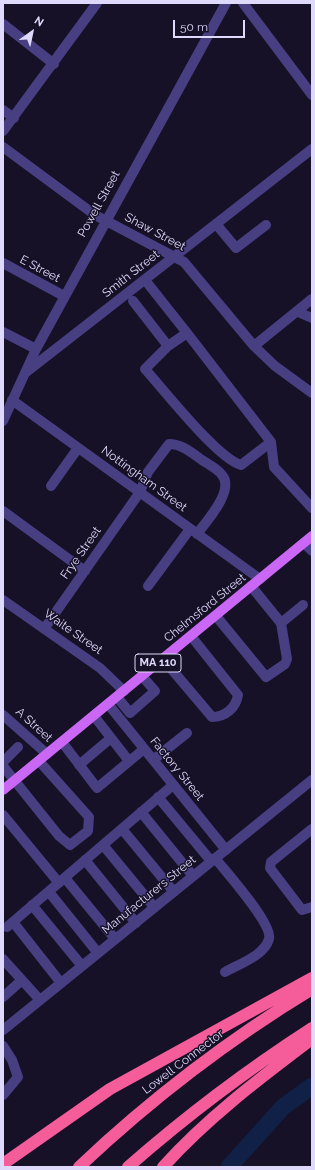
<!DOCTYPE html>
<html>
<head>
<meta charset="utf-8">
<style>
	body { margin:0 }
	#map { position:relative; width:315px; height:1170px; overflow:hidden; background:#161126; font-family:Raleway,sans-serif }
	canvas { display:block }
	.frame { position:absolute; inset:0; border:4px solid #dfd9fc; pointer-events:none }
	.north { position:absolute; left:12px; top:12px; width:40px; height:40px; -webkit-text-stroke:3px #161126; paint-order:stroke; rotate:33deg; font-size:11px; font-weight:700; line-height:16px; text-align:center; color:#dfd9fc }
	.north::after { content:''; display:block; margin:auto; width:14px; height:18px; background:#dfd9fc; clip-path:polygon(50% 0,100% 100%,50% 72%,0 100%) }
	.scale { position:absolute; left:173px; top:20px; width:72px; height:18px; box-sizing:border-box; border:2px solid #dfd9fc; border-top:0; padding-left:5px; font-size:12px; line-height:14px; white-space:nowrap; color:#dfd9fc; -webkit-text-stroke:3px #161126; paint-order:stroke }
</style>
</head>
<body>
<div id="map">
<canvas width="315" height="1170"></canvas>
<div class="frame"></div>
<div class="north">N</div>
<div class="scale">50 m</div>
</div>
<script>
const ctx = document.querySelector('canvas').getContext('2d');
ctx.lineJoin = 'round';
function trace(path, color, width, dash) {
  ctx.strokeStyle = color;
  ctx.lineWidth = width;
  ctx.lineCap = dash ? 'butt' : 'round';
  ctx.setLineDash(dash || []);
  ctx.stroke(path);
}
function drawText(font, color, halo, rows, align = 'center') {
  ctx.font = font + ' Raleway,sans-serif';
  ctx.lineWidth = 3;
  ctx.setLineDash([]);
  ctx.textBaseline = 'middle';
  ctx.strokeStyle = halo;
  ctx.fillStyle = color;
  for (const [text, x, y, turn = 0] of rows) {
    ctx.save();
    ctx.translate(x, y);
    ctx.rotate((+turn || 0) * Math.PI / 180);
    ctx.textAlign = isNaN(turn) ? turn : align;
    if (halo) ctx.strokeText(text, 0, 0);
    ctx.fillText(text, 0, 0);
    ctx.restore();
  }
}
trace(new Path2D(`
	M229,1167L283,1107L312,1086`), '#102046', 17);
trace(new Path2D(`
	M243,3L312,95
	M3,24L54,64
	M3,110L14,118
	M3,131L97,3
	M3,147L95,215L184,262L254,346L275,366L312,393
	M216,224L236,248L266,225
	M3,263L64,296
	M145,280L187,333
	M133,301L168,346
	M298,312L312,318
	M3,332L36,349
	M254,346L312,299
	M25,373L312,149
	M12,400L260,579
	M3,421L36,349L226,3
	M271,442L241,465C217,458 164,390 145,369L168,346L187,333L271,442L274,467L312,508
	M51,486L78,448
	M3,511L85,571
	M304,543L312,551
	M148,586L190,529
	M3,600L100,668L124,691
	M216,616L266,677L285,664L287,659L281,623L251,586
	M281,623L303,605
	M44,629L140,492L148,472L169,444C182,444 192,453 202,460C208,464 218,469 222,475C235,490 207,521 197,534
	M163,659L212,717C225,717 236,708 238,695L191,636
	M117,697L130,713L155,691L142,676
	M108,704L226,850
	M3,715L47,754
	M94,716L129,761
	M62,742L97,788L144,749
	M153,760L187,733
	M3,762L18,747
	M79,765L111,738
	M3,766L59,836L70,845L88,831L89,817L39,761
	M158,797L211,861
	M141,812L193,876
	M3,815L59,883
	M122,829L174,892
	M312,829L271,862L270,868L302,910L312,907
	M103,845L154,907
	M215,858C226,872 273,924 269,939C264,956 239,964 225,972
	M85,860L136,923
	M65,878L115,939
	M49,892L98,953
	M32,905L82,966
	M13,922L61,983
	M7,927L173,785
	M3,959L40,1000
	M3,997L22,980
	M3,1030L312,780
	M3,1046L12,1060L18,1077L3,1095`), '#473f82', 10);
trace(new Path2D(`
	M3,790L312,536`), '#ca67f5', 10);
trace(new Path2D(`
	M3,1164L110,1089L312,978
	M79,1167C150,1100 228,1040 312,989
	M128,1167C186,1116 247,1070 312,1028
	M163,1167C207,1118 259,1079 312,1039`), '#f45c9a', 12);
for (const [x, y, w] of [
	[158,663,46]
]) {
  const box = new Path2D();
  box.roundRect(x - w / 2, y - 9, w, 18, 3);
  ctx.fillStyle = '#161126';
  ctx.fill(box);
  trace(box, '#dfd9fc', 1);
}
drawText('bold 11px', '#dfd9fc', null, [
	["MA 110",158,663]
]);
drawText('12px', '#dfd9fc', '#161126', [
	["Powell Street",99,204,-61],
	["Shaw Street",155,232,28],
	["E Street",40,269,28],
	["Smith Street",131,274,-38],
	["Nottingham Street",144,479,36],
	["Frye Street",81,553,-55],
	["Chelmsford Street",205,608,-39],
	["Waite Street",73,632,35],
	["A Street",34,725,42],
	["Factory Street",177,769,51],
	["Manufacturers Street",149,895,-39],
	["Lowell Connector",183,1062,-37]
]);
</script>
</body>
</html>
